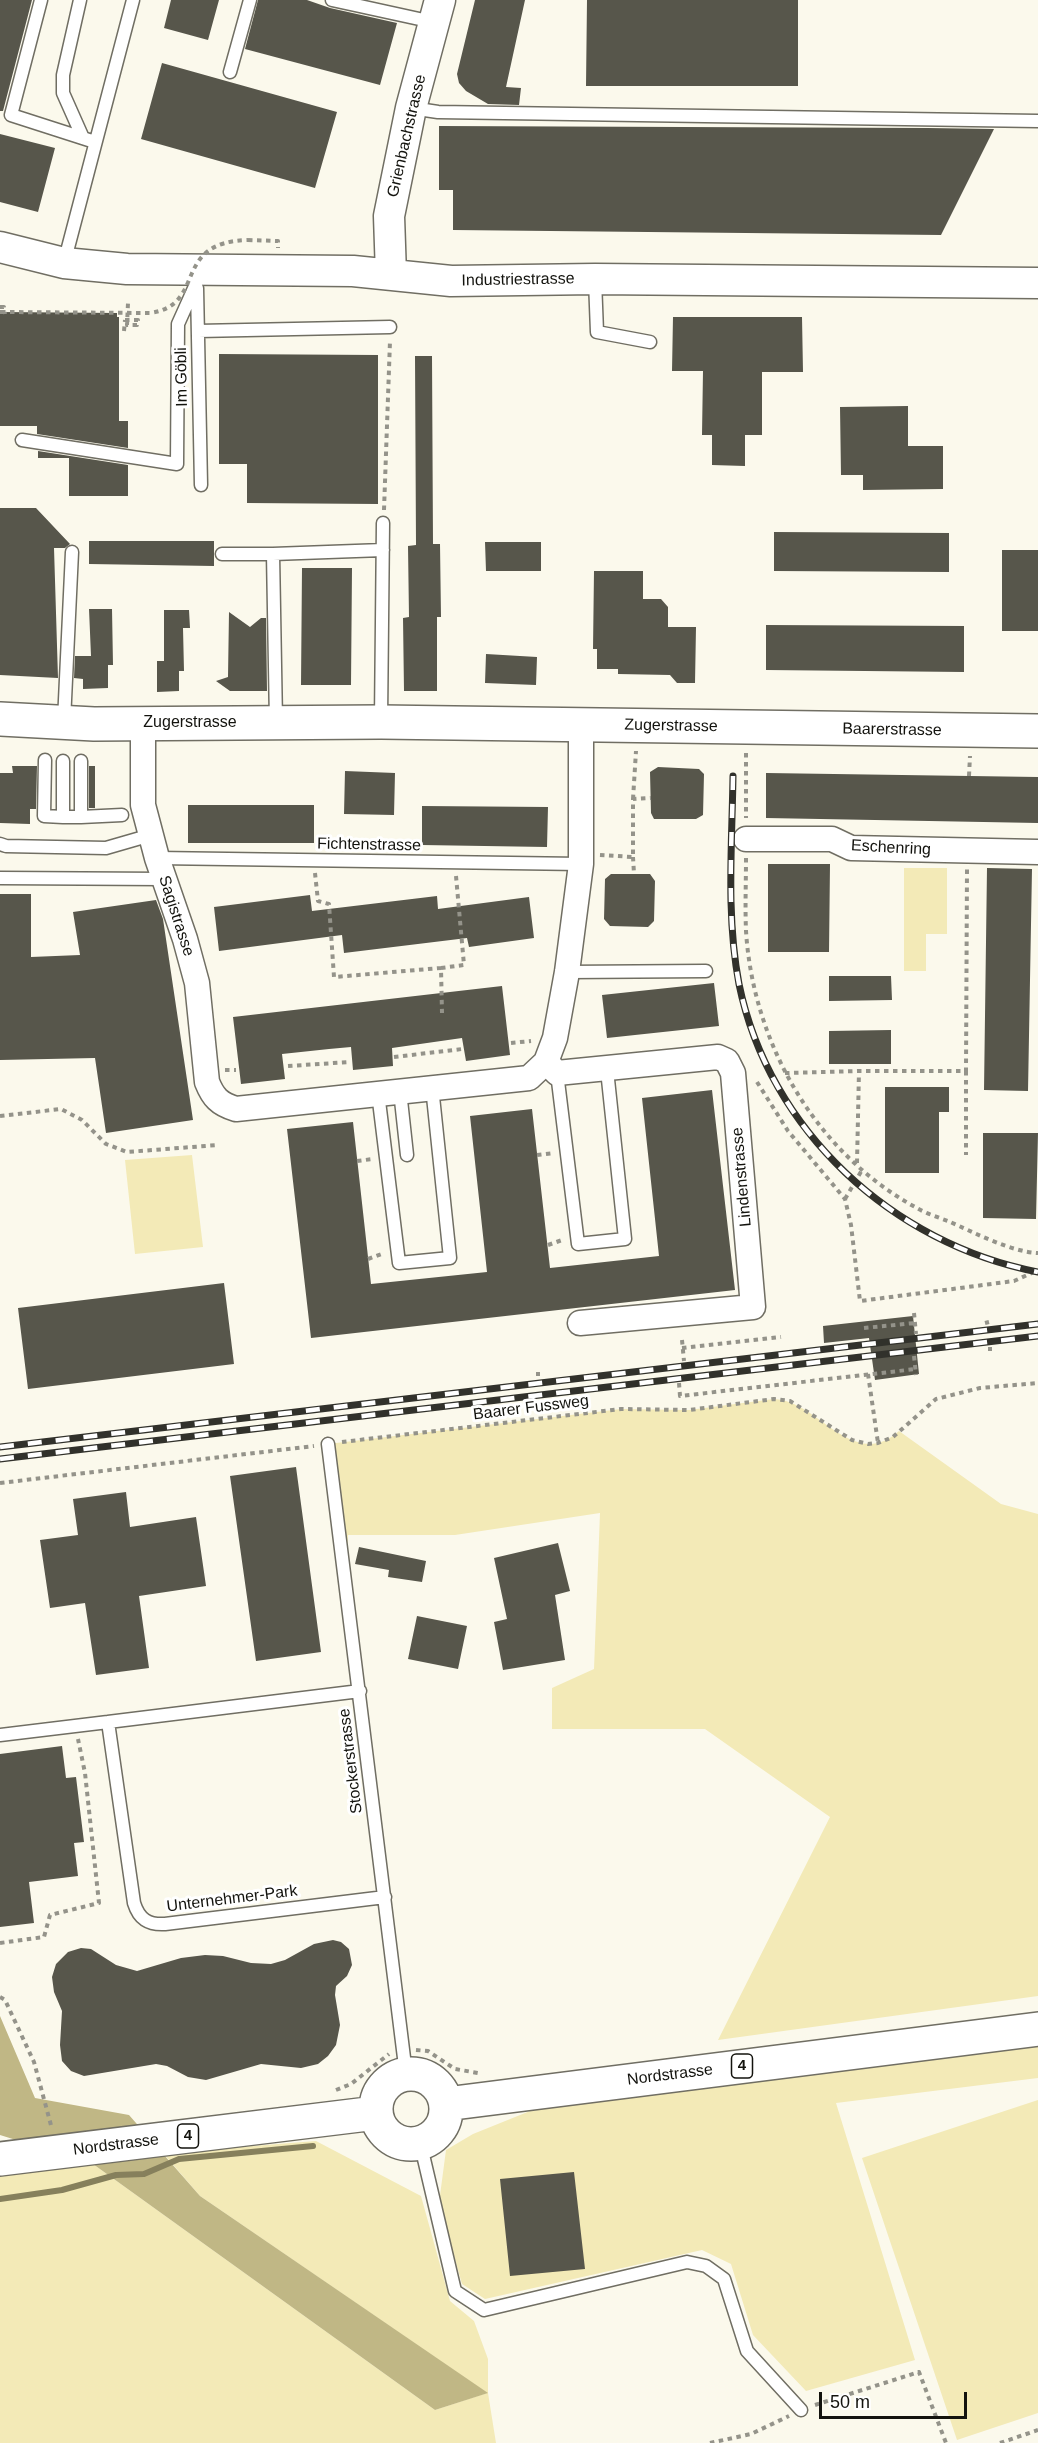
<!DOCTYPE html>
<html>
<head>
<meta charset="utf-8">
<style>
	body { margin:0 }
	#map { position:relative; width:1038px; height:2443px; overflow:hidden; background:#fbf9ec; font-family:Arial,sans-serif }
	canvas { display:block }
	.scale { position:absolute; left:819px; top:2392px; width:148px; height:27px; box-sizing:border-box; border:3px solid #13130e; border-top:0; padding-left:8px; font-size:18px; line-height:21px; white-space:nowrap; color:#13130e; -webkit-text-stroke:4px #fff; paint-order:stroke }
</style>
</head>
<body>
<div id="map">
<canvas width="1038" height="2443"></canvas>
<div class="scale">50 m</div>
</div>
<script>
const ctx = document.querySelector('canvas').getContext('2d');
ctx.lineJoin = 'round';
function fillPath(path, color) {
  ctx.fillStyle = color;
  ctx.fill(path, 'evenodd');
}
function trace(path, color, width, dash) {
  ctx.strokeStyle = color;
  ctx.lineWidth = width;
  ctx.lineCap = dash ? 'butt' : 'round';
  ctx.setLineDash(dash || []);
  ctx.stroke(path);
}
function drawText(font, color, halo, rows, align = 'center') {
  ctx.font = font + ' Arial,sans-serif';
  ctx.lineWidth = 6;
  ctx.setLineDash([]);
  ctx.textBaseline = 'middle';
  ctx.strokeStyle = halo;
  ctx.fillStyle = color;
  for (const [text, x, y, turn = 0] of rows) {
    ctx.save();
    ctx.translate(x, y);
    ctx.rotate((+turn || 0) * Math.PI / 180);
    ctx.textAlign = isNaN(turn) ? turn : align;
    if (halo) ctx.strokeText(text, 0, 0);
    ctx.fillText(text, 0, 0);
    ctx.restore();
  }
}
fillPath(new Path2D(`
	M904,868H947V934H926V971H904Z
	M192,1155L203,1247L135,1254L125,1160Z
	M774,1399C818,1400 853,1473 899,1431L1001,1504L1038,1514V1996L718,2040L830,1817L705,1729H552V1688L594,1669L600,1513L455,1535H348L346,1584L328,1444L621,1409L689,1410Z
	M1038,2044V2078L836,2103L915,2360L806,2391L753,2335L731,2264L702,2250L485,2299L462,2284L439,2203L446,2150L473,2134L535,2109Z
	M1038,2100V2413L957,2440L862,2158Z
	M316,2141L421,2196L450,2301L474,2321L488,2359V2393L496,2443H0V2176L93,2164L435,2410L487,2393L200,2196L163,2153Z`), '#f3eab7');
fillPath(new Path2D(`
	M0,2016L35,2098L129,2115L200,2196L488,2393L435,2410L93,2164L0,2135Z`), '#c0b785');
trace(new Path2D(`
	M0,2199L62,2190L116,2175L144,2174L179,2159L313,2146`), '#86805c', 6);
fillPath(new Path2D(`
	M0,0H32L3,111H0Z
	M171,0H219L208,40L164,28Z
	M258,0H307L330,8L397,23L380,85L245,49Z
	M475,0H525L506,87L521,88L519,105L488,104L466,91L459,83L457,74Z
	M587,0H798V86H586Z
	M162,63L337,112L315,188L141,139Z
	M439,126L928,128L994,129L941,235L453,230V190H439Z
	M0,134L55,148L38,212L0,202Z
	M0,312L117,313V317H119V421H128V448L37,434V426H0Z
	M673,317H802L803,372H762V435H745V466L712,465V435H702L703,371H672Z
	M219,354L378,355V504L247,503V464H219Z
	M415,356H432L433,544H440L441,617H437V691H404L403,618L409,617L408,546L416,545Z
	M908,406V446H943V489L863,490V475H841L840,407Z
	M38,451L128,465V496H69V458H38Z
	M0,508H36L70,544L65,548H54L58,678L0,675Z
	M774,532L949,533V572L774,571Z
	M89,541H214V566L89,564Z
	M485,542H541V571H486Z
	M1002,550H1038V631H1002Z
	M302,568H352L351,685H301Z
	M594,571H643V599H661L668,607V627H696L695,683H677L670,675L618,674V669H597V649H593Z
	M89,609H112L113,665H108V688L83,689V679L74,678L75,656H91Z
	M164,610H189L190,628H183L184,671H179V691L157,692V661H164Z
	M229,612L250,627L261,618H266L267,691H230L216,681L228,677Z
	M766,625L964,626V672L766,670Z
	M486,654L537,657L536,685L485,683Z
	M12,766H37L36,809H30V824L0,823V773H13Z
	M89,766H95V808H89Z
	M658,767L699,769L704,774L703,815L696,819H654L651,813L650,772Z
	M345,771L395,773L394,815L344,814Z
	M766,773L1038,777V823L766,818Z
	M188,805H314V843H188Z
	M422,806L548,807L547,847L422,845Z
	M768,864H830L829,952H768Z
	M987,868L1032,869L1028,1091L984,1090Z
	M611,874H650L655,881L654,921L648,927L610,926L604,919L605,879Z
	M0,894H31V957L80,955L73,912L156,900L163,919L193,1120L106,1133L95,1058L0,1060Z
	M310,895L312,911L437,896L438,909L529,897L534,938L469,947L467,938L344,953L342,935L219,951L214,907Z
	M829,976H891L892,1000L829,1001Z
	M714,983L719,1026L607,1038L602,995Z
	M502,986L510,1055L466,1061L462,1038L392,1048L393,1066L353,1070L351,1047L329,1049L282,1054L285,1079L241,1084L233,1017Z
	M891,1030V1064H829V1031Z
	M885,1087H949V1112H939V1173H885Z
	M712,1090L735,1290L311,1338L287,1129L353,1122L371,1284L487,1272L470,1116L532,1109L550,1268L659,1256L642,1098Z
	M983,1133H1038L1036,1219L983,1218Z
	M224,1283L234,1364L28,1389L18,1308Z
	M913,1316L919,1374L875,1380L869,1338L824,1343L823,1326Z
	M296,1467L321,1652L256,1661L230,1476Z
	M126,1492L130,1527L196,1517L206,1586L139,1596L149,1668L96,1675L85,1603L50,1608L40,1540L78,1535L73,1499Z
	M558,1543L570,1591L555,1595L565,1660L503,1670L494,1622L507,1619L494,1558Z
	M359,1547L426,1561L422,1582L388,1577L389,1570L355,1564Z
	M417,1616L467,1626L458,1669L408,1659Z
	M62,1746L66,1778L76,1777L84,1842L74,1843L78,1876L29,1882L34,1923L0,1927V1754Z
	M333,1940L341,1942L349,1949L352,1965L347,1976L336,1986L335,1995L340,2025L336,2045L328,2056L318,2064L301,2068L261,2064L206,2080L188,2077L167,2066L156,2064L84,2076L71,2071L62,2061L60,2045L62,2011L54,1992L52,1977L56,1964L68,1952L81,1948L91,1949L116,1965L137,1971L181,1958L205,1955L223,1956L251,1963L271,1964L285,1960L314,1944Z
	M574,2172L585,2269L510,2276L500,2179Z`), '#57564b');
const service = new Path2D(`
	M41,0L11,115L95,142
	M80,0L63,75V93L83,138
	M332,0L433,22
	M230,72L250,0
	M411,108L438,112L1038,121
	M64,263L133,0
	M595,280L597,332L650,342
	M197,288L201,485
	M198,331L390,327
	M22,440L177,464L178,324L196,284
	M222,554H273L276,722
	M273,554L383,550
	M381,720L383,523
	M64,721L72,552
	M45,760L44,816L63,817
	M63,761V817H81
	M81,761V817L122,815
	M0,844L6,846L106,848L151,835
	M157,858L581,864
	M0,878L164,879
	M567,972L706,971
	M557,1073L578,1244L625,1239L607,1070
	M400,1091L407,1155
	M378,1093L399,1263L450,1258L432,1087
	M328,1444L406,2074
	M360,1691L108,1722L134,1903C139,1919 148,1925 165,1924L385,1897
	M0,1735L108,1722
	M420,2142L455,2291L484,2310L687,2262L706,2266L724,2279L747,2351L801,2410`);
const minor = new Path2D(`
	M143,723V805L157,858L185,939L197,983L207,1082C213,1097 219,1104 236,1109L529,1078L546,1062
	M746,839H832L851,848L1038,852
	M580,1323L753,1307L733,1073L727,1061L718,1057L557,1073L546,1062L555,1038L567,972L581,864V725`);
const tertiary = new Path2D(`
	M0,247L64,263L127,269L353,271L451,281L595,279L1038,283
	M391,275L389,216L411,108L440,0`);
const secondary = new Path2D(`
	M0,719L94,724L381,722L1038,731`);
const primary = new Path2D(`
	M376 2109a35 35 0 1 1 70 0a35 35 0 1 1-70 0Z
	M446,2104L1038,2029
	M0,2159L376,2113`);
trace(service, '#706e63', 15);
trace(minor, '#706e63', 27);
trace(tertiary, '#706e63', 33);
trace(secondary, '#706e63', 36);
trace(primary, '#706e63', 36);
trace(new Path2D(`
	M248,240L278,241V248
	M0,307H4L5,314
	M0,312H1
	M125,320H138L137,325H127L128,303
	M124,331L125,320
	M384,510L390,341
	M746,753V818
	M969,776L970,756
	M633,799L636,751
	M600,855L633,857V799L651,798
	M633,857L634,874
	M746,858C746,882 745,907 746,931C753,1043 815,1152 915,1207C925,1213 937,1217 948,1221C973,1232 1011,1252 1038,1253
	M315,873L318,901L329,904L334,977L441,968L442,1013
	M441,968L464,965L456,876
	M511,1043L531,1041
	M394,1057L462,1049
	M288,1066L350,1062
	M225,1070H236
	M966,1071V1155
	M785,1073L859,1071
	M757,1082L788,1131L845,1199L851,1225L860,1301L1014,1281L1038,1270
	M0,1116L61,1109L82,1120L106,1144L127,1152L218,1145
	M537,1155L554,1153
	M357,1161L373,1159
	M857,1163L859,1071H966L967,869
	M845,1199L862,1170
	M548,1245L565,1239
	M368,1259L382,1254
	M914,1313L916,1334
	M985,1323L989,1322
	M864,1328L915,1323
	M682,1340L684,1361
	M682,1348L781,1337
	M988,1349H992
	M914,1356L916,1375
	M536,1374H540
	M868,1374L878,1443
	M679,1383L680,1396L916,1369
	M541,1404H543
	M342,1442L621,1409L689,1410L774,1399L790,1401L852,1440L868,1444L878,1443L893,1437L936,1399L980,1388L1038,1383
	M0,1483L314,1446
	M0,1943L44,1937L50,1915L99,1903L85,1773L78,1739
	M0,1997L5,2000L34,2062L52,2129
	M416,2050L428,2051L455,2069L478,2073
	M336,2090L351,2084L389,2054
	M815,2405L919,2372L946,2443
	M710,2443L751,2434L789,2416
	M1000,2443L1038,2430`), '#94938a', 4, [4.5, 4.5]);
trace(service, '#fff', 12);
trace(minor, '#fff', 24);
trace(tertiary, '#fff', 30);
trace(secondary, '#fff', 33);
trace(primary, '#fff', 33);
const rail = new Path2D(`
	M733,776C732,845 726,916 739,984C769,1131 893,1244 1038,1272
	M0,1447L1038,1324
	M0,1459L1038,1336`);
trace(rail, '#31312b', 7);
trace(rail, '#fff', 4.5, [14]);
trace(new Path2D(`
	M1,312L150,313C208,305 170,242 248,240`), '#94938a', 4, [4.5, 4.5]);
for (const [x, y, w] of [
	[742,2066,21],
	[188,2136,21]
]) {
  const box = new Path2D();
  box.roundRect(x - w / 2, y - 12, w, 24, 4.5);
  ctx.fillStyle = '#fff';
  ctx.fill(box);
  trace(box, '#13130e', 1.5);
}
drawText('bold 15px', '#13130e', null, [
	["4",742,2066],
	["4",188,2136]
]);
drawText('16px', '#13130e', '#fff', [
	["Grienbachstrasse",407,136,-77],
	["Industriestrasse",518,280,-1],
	["Im Göbli",182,377,-91],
	["Zugerstrasse",190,723],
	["Zugerstrasse",671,726,1],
	["Baarerstrasse",892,730,1],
	["Fichtenstrasse",369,845,1],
	["Eschenring",891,848,3],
	["Sagistrasse",176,916,72],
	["Lindenstrasse",742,1177,-95],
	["Baarer Fussweg",531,1408,-7],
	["Stockerstrasse",351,1761,-97],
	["Unternehmer-Park",232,1899,-7],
	["Nordstrasse",670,2075,-7],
	["Nordstrasse",116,2145,-7]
]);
</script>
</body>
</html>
